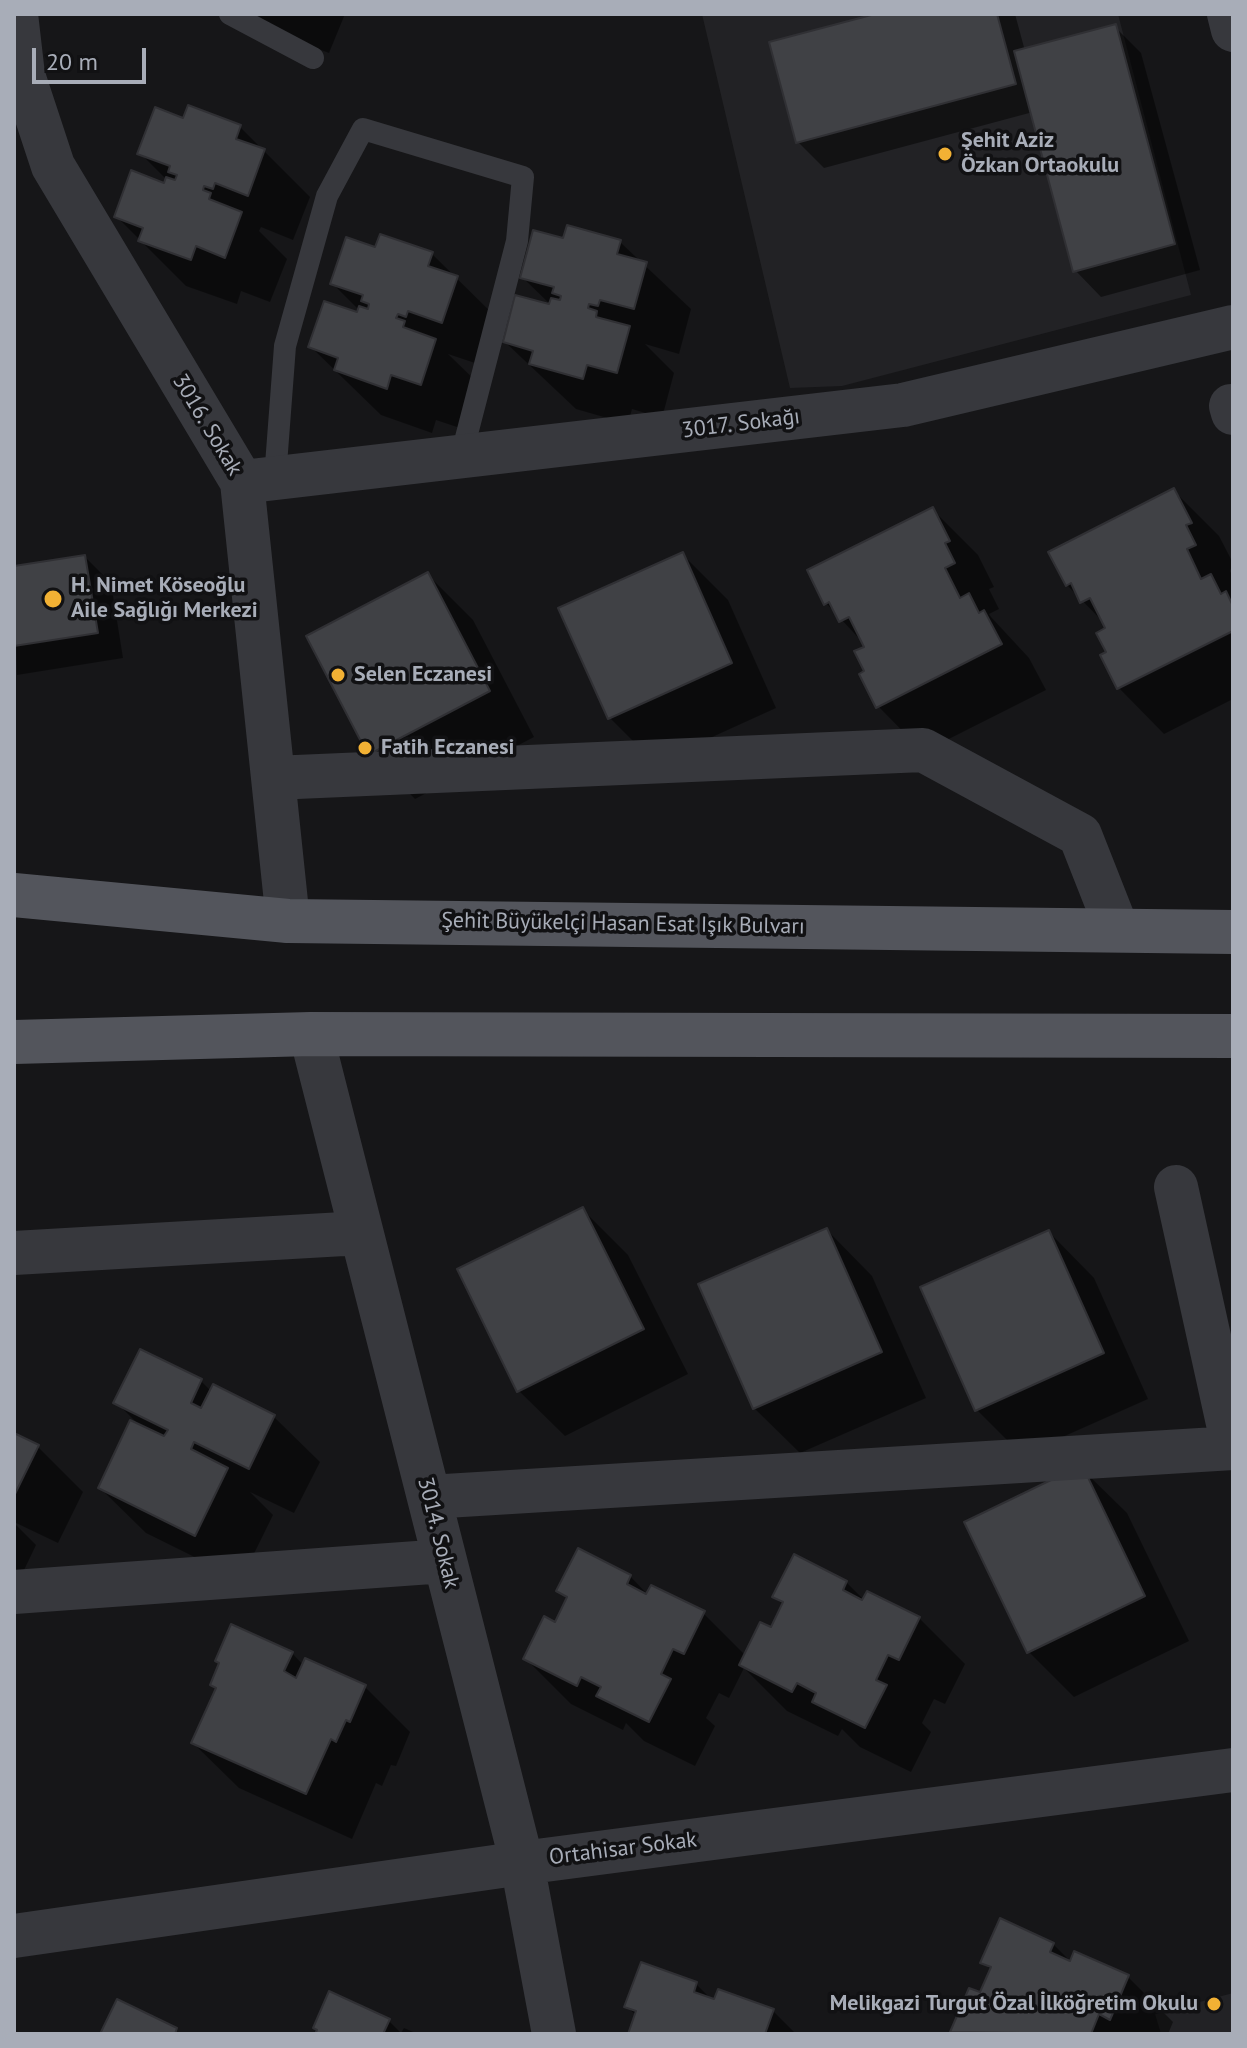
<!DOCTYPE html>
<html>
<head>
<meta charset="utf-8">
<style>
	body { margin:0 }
	#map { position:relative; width:1247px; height:2048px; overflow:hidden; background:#161618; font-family:"PT Sans",sans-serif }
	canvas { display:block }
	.frame { position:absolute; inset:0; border:16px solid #a8adb8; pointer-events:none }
	.scale { position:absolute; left:32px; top:48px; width:114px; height:36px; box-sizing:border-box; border:4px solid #a8adb8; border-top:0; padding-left:10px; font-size:24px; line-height:28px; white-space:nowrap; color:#a8adb8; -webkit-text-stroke:6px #111113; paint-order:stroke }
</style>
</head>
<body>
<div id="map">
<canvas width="1247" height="2048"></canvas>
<div class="frame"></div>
<div class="scale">20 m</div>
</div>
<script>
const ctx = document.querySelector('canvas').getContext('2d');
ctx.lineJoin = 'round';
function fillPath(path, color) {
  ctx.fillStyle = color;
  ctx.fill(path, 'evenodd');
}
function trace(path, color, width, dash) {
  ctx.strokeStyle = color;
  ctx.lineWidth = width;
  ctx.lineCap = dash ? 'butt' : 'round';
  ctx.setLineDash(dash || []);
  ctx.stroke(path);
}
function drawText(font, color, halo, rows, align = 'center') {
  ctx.font = font + ' "PT Sans",sans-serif';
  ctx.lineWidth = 7;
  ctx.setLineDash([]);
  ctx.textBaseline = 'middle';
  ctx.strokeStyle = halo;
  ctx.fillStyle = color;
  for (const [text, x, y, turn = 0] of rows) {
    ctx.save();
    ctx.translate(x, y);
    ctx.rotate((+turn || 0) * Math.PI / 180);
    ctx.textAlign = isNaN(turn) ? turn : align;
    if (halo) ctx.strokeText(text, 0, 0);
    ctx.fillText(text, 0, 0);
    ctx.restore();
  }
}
fillPath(new Path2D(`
	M702,14H1118L1191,295L842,386L790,388Z
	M1233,1993V2034H1161L1155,2014Z`), '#222225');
fillPath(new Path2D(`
	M227,14H345L329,53Z
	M883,14H1015L1025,51L1115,27L1141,53L1200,270L1101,297L1075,270L1033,112L824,168L798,142Z
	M185,121L240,127L310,197L293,240L261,227L259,231L287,259L270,302L241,291L237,304L186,286L116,216L165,185L167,180L140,153Z
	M565,241L620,242L691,309L679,354L645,344L674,373L662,418L632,409L628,424L576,409L505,342L553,307L522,277Z
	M377,250L432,254L502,323L487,367L448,354L481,386L466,430L436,420L432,433L381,415L311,347L358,315L360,311L332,283Z
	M1174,491L1219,536L1233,563L1230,571L1233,577V699L1164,734L1119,688L1103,656L1108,653L1106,625L1067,585Z
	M932,509L978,555L994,587L989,589L999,609L989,614L991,617L1029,658L1046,690L923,752L878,706L867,672V647L826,603Z
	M682,554L728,600L776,708L655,763L609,717Z
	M85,557L111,583L123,658L17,675L14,568Z
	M427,574L473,620L534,737L415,799L370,753Z
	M582,1209L628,1255L688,1374L565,1436L519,1391Z
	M827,1230L872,1276L926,1398L800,1453L754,1408Z
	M1049,1232L1094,1278L1148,1399L1022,1455L977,1410Z
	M141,1351L201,1381L211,1391L274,1417L320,1462L294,1513L250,1492L273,1515L241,1580L146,1533L100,1488L139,1425L116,1402Z
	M14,1435L37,1446L83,1492L58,1543L14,1522Z
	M1081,1468L1127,1513L1189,1641L1074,1697L1029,1652Z
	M14,1523L36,1545L14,1591Z
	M630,1576L648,1595L703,1613L746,1656L772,1630L784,1606L775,1597L846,1582L864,1600L919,1618L965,1664L945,1704L934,1699L922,1723L931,1732L911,1772L860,1747L842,1729L838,1736L787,1711L744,1668L729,1698L719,1693L706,1718L715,1726L695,1766L644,1741L626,1723L623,1730L571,1704L526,1659L556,1624L568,1600L559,1591Z
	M292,1653L304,1666L365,1687L410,1732L396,1766L391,1765L382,1786L376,1783L352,1839L239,1788L193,1743L217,1689L212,1684Z
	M1053,1944L1072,1963L1128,1977L1173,2022L1168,2034L952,2032L981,1995L992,1971L983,1962Z
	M696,1984L715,2003L773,2011L796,2034H630L637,2016L627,2007Z
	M389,2021L401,2033L404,2028L418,2034H317Z`), '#0007');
const building = new Path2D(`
	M875,14H997L1016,84L796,143L769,42Z
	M1116,24L1175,244L1073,272L1014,51Z
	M188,105L241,125L236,139L265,149L248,196L215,183L213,189L204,186L203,190L211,193L209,199L242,212L225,258L196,246L191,260L138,241L143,228L114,217L131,170L164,183L166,177L175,180L177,175L168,172L170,166L137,154L155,107L183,118Z
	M567,225L621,240L617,254L647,262L634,309L600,300L598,306L589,304L588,308L597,311L596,317L630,326L617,373L587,365L583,379L529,364L533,351L503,342L515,295L549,304L551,298L560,300L561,296L552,293L554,287L520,278L533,230L563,238Z
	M380,234L433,252L428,266L458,276L442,323L408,311L406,317L398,314L396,318L405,321L403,327L436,339L421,385L391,375L387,389L334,370L338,358L308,347L324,301L357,312L359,306L368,309L369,304L361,301L363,295L330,284L346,237L375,247Z
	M1174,488L1192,523L1186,525L1196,545L1187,549L1201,579L1211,574L1221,594L1226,591L1233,606V631L1117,689L1100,655L1106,652L1096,633L1105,628L1090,598L1080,603L1071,583L1066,586L1048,552Z
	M933,507L950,541L945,543L955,563L945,568L960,598L969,593L979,613L984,610L1002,644L876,708L859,674L864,671L854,651L864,647L849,617L839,622L829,602L824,605L807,570Z
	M683,552L732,663L608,719L558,608Z
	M85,555L98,633L14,646V566Z
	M428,572L490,691L368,755L306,636Z
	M583,1207L644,1329L517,1392L457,1269Z
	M827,1228L882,1352L753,1409L698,1284Z
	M1049,1230L1104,1353L975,1411L920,1287Z
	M140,1349L202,1379L191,1403L201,1408L213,1384L275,1415L249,1469L194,1442L191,1449L228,1468L195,1536L98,1488L130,1420L164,1436L168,1430L113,1403Z
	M14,1433L39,1445L14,1496Z
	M1082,1465L1145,1596L1027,1653L964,1522Z
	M578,1548L631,1575L627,1584L646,1594L651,1585L705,1611L684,1654L673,1649L661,1674L671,1679L649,1722L596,1696L601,1687L581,1677L577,1686L523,1659L544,1616L555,1622L567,1597L556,1591Z
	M794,1554L847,1581L843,1590L862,1600L867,1591L920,1617L899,1660L888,1655L876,1680L887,1685L865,1728L812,1702L816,1693L797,1683L792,1692L739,1665L760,1622L771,1627L783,1602L772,1597Z
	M231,1624L293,1652L284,1671L296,1678L305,1658L366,1685L350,1722L346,1720L336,1742L331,1739L306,1794L191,1743L216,1688L210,1685L219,1663L215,1661Z
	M1000,1918L1054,1943L1050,1952L1070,1961L1074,1951L1129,1975L1110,2020L1099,2014L1091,2034L950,2032L969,1988L980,1992L991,1967L980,1963Z
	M641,1962L697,1982L694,1992L714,1999L718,1989L774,2009L765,2034H628L636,2011L624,2007Z
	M329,1991L390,2019L383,2034H315L317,2030L313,2028Z
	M117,1999L177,2028L175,2034H100Z`);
fillPath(building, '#404145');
trace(building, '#303034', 2);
trace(new Path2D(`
	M230,14L313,58
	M275,478L285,346L327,196L363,129L523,177L517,241L461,457`), '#37383d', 22);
trace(new Path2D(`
	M16,14L23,75L53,166L242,482L288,921
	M1229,14L1233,30
	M1231,406L1233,413
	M242,482L903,405L1233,327
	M273,778L923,750L1080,835L1117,929
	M311,1034L522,1863L554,2034
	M1176,1187L1233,1446
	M14,1253L361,1233
	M429,1497L1233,1448
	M14,1592L445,1561
	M14,1936L522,1863L1233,1770`), '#37383d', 44);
trace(new Path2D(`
	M14,895L288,921L1233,932
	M14,1042L311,1034L1233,1036`), '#53555c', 44);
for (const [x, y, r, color] of [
	[945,154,8,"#f2b134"],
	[53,599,10,"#f2b134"],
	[338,675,8,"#f2b134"],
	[365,748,8,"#f2b134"],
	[1214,2004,8,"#f2b134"]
]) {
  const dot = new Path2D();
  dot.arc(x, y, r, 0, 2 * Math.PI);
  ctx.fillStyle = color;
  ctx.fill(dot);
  trace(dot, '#111113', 3);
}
drawText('bold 22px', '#a8adb8', '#111113', [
	["Şehit Aziz",961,141],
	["Özkan Ortaokulu",961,166],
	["H. Nimet Köseoğlu",71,586],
	["Aile Sağlığı Merkezi",71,611],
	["Selen Eczanesi",354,675],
	["Fatih Eczanesi",381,748],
	["Melikgazi Turgut Özal İlköğretim Okulu",1198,2004,"right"]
], 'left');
drawText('22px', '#a8adb8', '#111113', [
	["3017. Sokağı",741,424,-7],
	["3016. Sokak",207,425,59],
	["Şehit Büyükelçi Hasan Esat Işık Bulvarı",623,924,1],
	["3014. Sokak",438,1533,76],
	["Ortahisar Sokak",623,1849,-7]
]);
</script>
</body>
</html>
